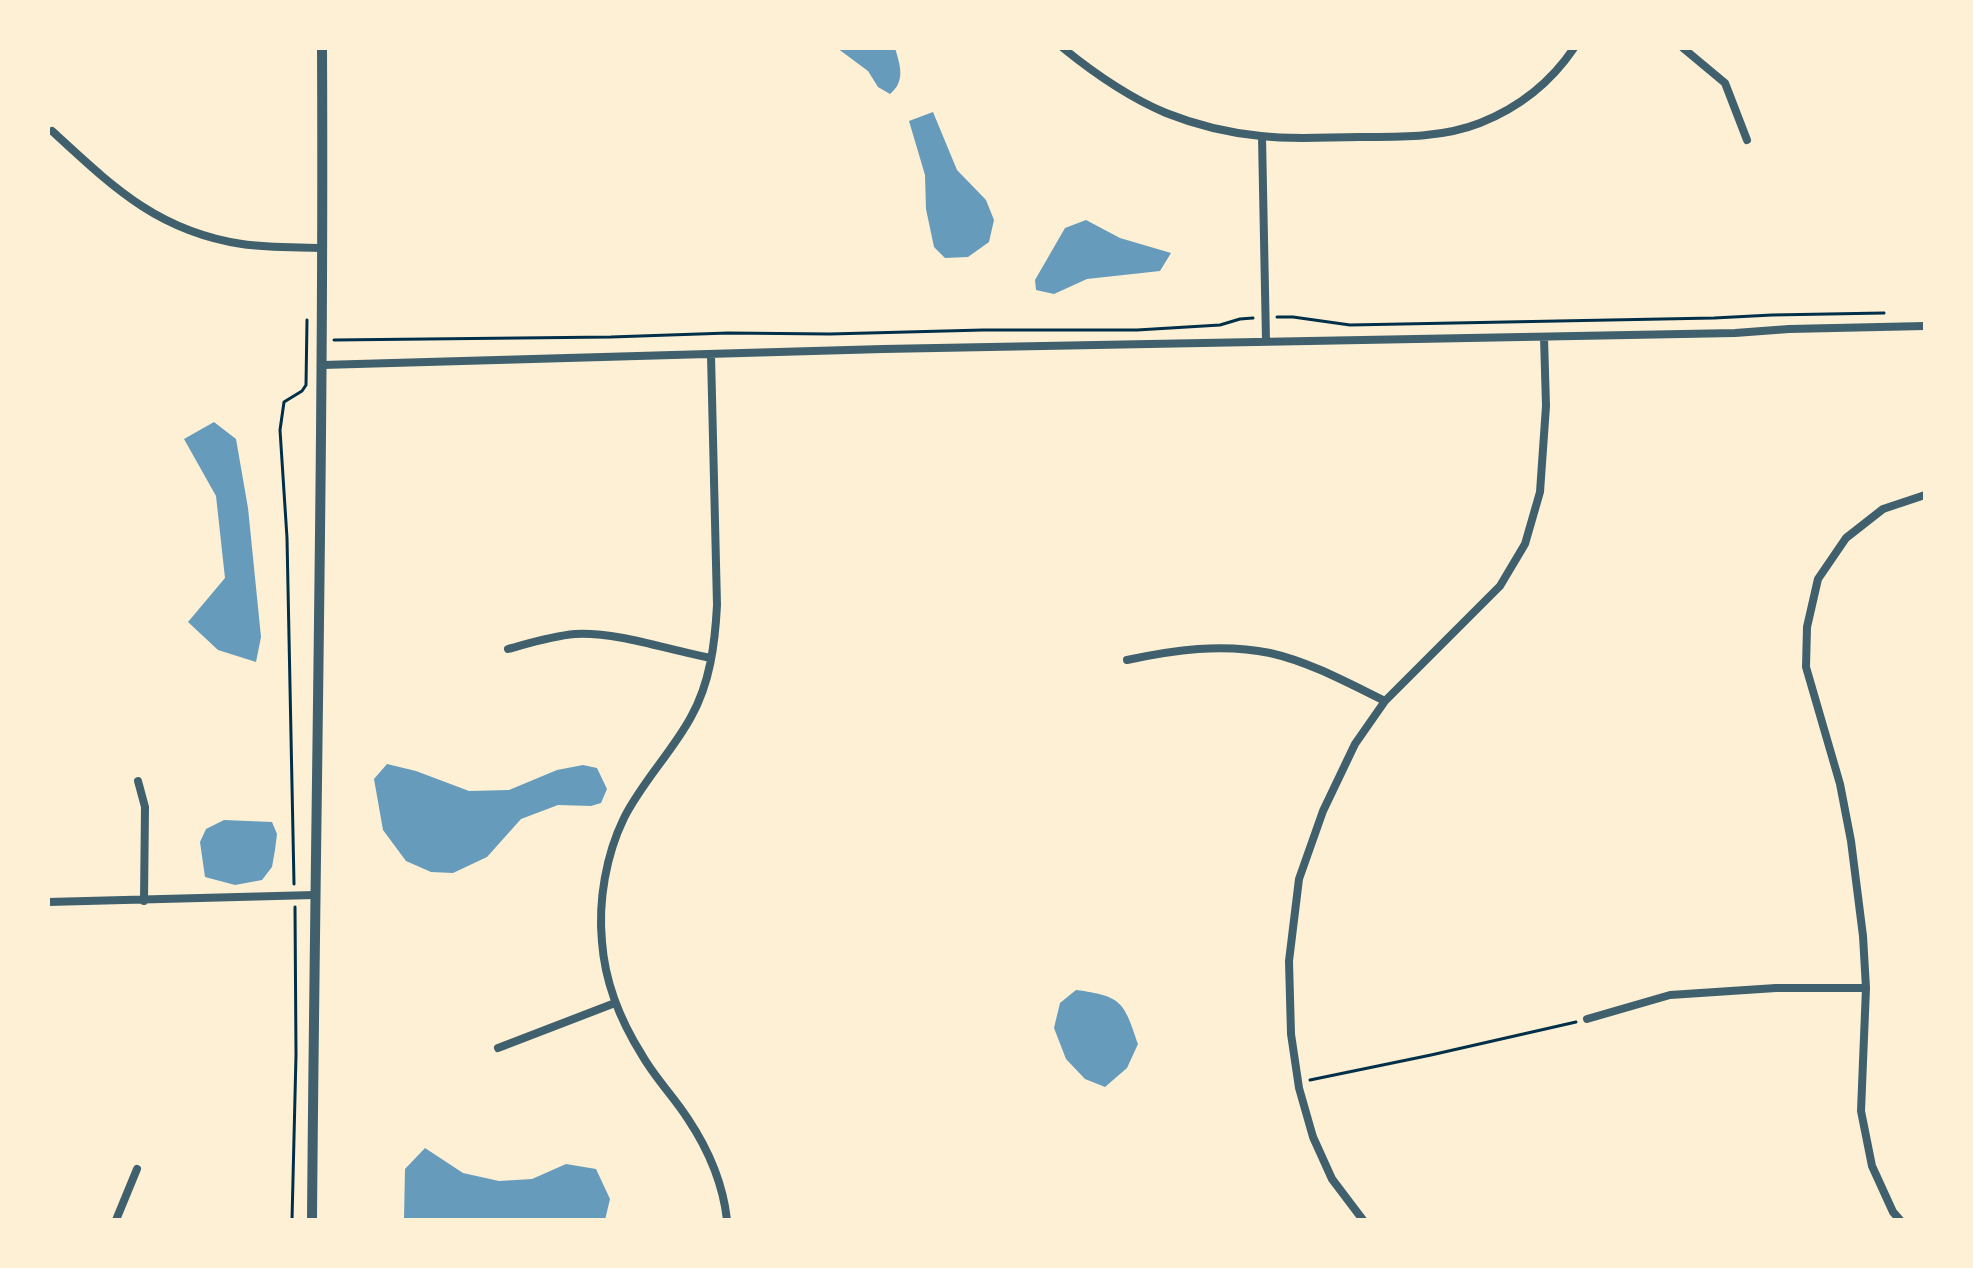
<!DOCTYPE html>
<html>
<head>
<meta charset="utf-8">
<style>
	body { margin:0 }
	#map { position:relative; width:1973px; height:1268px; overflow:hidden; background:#fdf0d5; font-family:"Space Grotesk",sans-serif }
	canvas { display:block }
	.frame { position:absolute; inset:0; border:50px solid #fdf0d5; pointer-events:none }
</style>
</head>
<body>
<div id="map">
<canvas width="1973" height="1268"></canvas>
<div class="frame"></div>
</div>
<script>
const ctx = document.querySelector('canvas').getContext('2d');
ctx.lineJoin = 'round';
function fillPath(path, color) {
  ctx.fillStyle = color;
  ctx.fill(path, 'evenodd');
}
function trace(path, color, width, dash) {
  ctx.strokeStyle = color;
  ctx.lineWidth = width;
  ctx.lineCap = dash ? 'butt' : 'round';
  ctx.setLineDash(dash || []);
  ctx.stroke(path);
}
fillPath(new Path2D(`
	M837,48H895C900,65 906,81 890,94L878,87L868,71Z
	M933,112L957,170L986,200L994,220L989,242L968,257L945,258L934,247L926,209L925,175L909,121Z
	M1086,220L1120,238L1171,253L1160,271L1087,279L1054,294L1036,290L1035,280L1065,228Z
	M214,422L236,439L248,508L261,637L256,662L218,650L188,622L225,578L216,496L184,439Z
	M387,764L416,771L469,791L509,790L557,770L583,765L597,768L607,789L601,803L591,806L558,805L521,819L487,857L453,873L431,872L406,861L383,830L374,779Z
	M224,820L272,822L277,834L275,850L272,867L262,880L235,885L205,877L200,842L206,829Z
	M1076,990C1121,996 1124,1001 1138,1044L1127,1068L1105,1087L1085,1079L1066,1059L1054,1028L1060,1003Z
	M425,1148L463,1173L499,1181L532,1179L566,1164L596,1169L610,1199L605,1220H404L405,1169Z`), '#669bbc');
trace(new Path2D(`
	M1277,317H1293L1350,325L1714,318L1772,315L1884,313
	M334,340L611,337L728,333L830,334L983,330H1137L1220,325L1240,319L1253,318
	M294,884L287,538L280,430L284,402L302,391L306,385L307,320
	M1310,1080L1431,1055L1576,1022
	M292,1220L296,1055L295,907`), '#003049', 3);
trace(new Path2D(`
	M1063,48C1095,74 1128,97 1166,113C1196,125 1230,133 1261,136C1293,140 1327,137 1359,137C1400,137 1442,138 1480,123C1518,108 1551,82 1574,48
	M1683,48L1725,83L1747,140
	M52,131C112,186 157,231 242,244C269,248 296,247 323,248
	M1262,137L1266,341
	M711,355L717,605C715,644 710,683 691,717C672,752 642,782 624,818C606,855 598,901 602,942C605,983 620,1020 642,1055C655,1078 674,1097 688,1119C708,1149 723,1184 727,1220
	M322,365L883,349L1735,333L1789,329L1925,326
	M508,649C530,643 552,636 575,634C621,632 667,650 711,658
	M1127,660C1174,650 1222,643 1270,653C1310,662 1348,683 1385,701
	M138,781L145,807L144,901
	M48,902L314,895
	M1587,1019L1670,995L1776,988H1866
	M498,1048L615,1003
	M116,1220L137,1169
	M1363,1220L1332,1179L1313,1137L1299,1088L1291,1034L1289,961L1299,879L1323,811L1355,744L1385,701L1500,586L1525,544L1540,492L1546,406L1544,337
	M1900,1220L1893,1212L1872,1166L1861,1111L1866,988L1863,936L1851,841L1840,784L1806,667L1807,627L1818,579L1846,538L1883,509L1925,495`), '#3f606c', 8);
trace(new Path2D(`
	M312,1220C315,829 324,439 322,48`), '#3f606c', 10);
</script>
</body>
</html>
